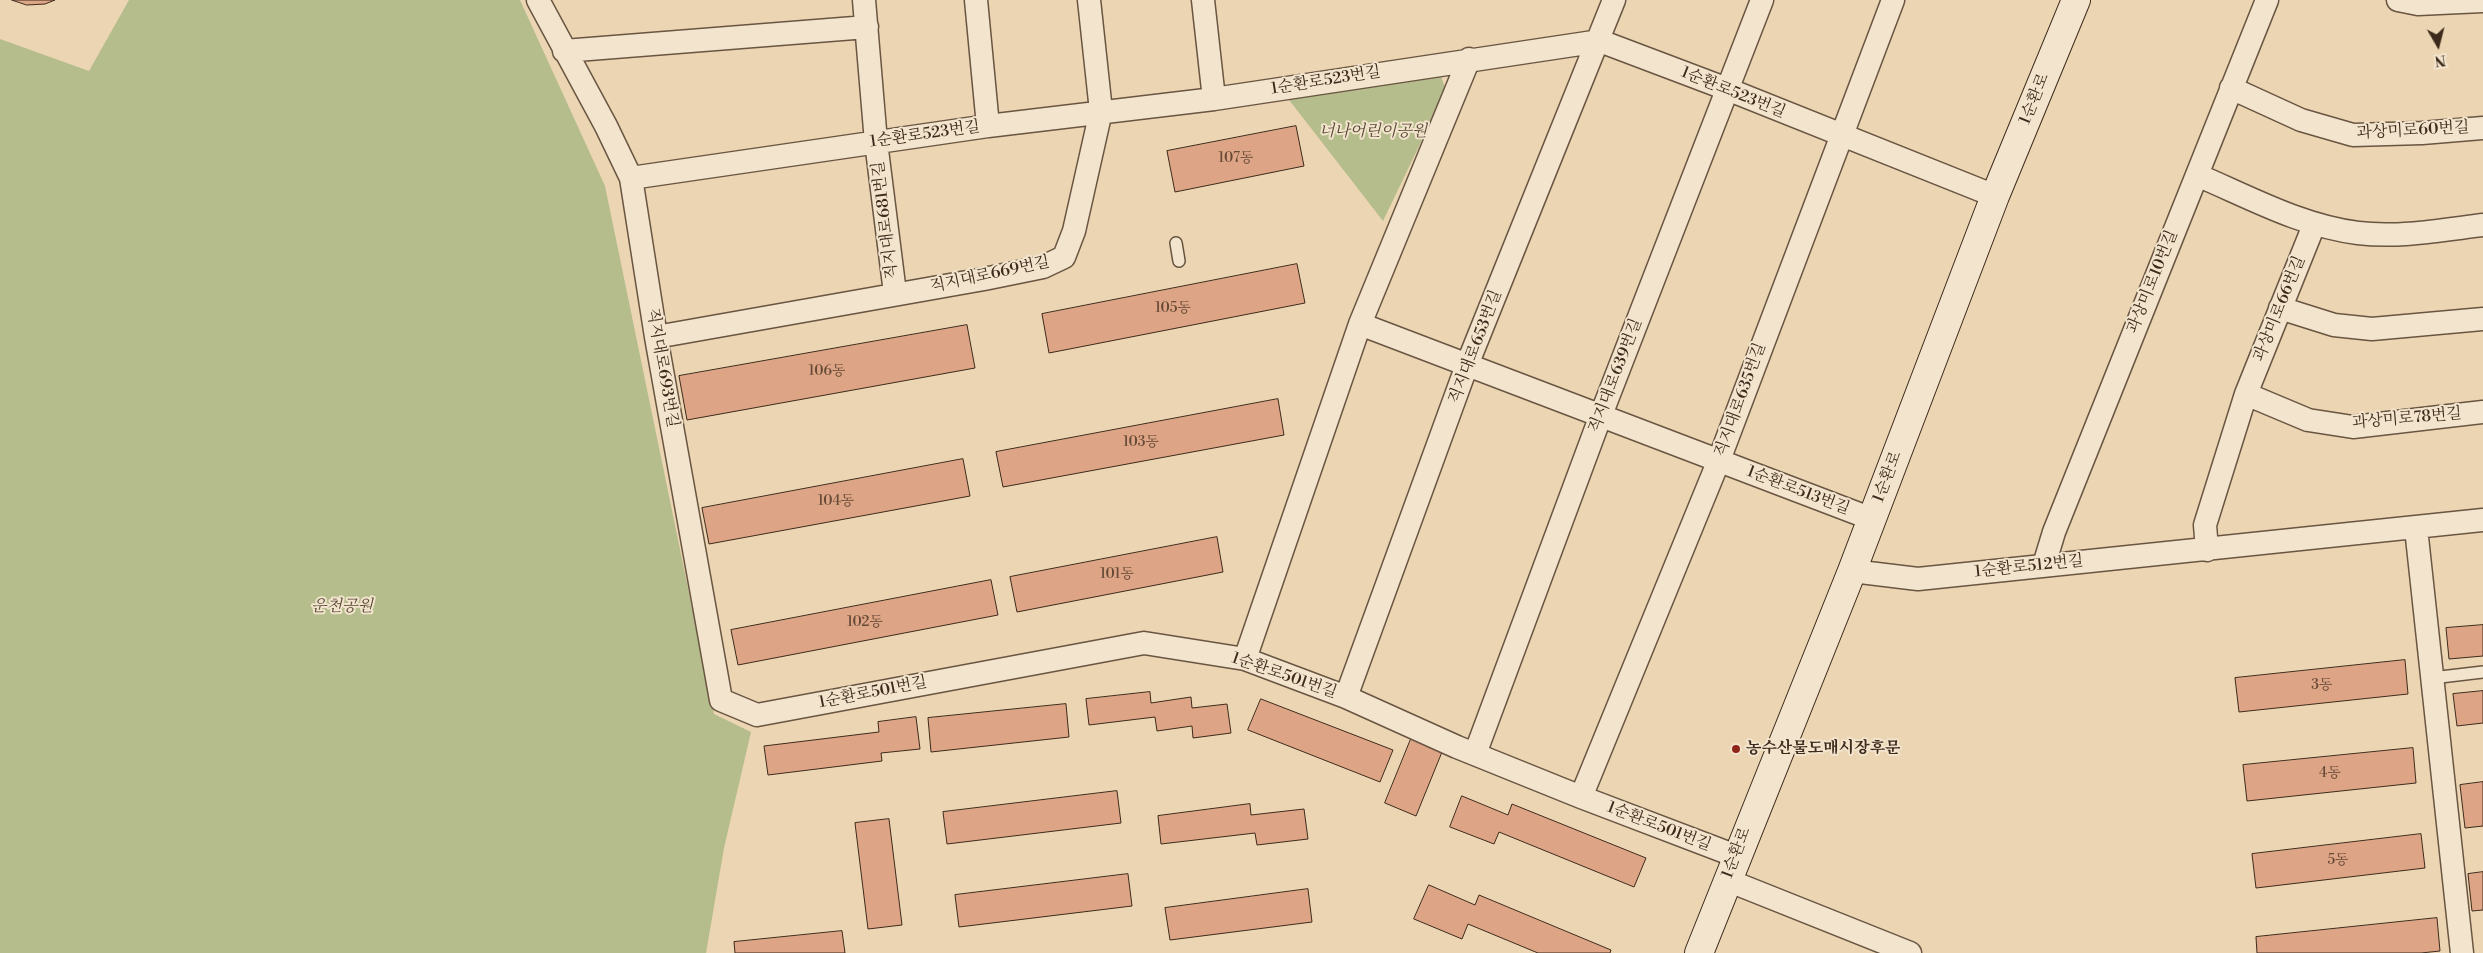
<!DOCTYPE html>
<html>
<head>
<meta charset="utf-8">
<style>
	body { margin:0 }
	#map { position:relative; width:2483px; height:953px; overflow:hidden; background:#ebd5b2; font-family:"Libre Bodoni",serif }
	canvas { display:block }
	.north { position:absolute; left:2413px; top:20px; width:50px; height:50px; -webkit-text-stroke:4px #f2e4cd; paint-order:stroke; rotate:172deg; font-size:14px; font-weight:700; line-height:20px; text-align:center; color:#3e2a1c }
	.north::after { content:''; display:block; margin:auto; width:18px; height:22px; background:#3e2a1c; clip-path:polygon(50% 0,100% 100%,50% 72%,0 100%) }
</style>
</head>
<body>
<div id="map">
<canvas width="2483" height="953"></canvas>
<div class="north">N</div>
</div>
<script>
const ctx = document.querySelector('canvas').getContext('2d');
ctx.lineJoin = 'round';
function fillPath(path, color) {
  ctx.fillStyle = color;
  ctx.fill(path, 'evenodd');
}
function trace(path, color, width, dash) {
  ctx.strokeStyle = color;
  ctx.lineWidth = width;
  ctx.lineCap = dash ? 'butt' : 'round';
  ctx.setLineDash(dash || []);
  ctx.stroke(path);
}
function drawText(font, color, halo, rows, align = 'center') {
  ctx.font = font + ' "Libre Bodoni","Noto Serif KR",serif';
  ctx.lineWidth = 4;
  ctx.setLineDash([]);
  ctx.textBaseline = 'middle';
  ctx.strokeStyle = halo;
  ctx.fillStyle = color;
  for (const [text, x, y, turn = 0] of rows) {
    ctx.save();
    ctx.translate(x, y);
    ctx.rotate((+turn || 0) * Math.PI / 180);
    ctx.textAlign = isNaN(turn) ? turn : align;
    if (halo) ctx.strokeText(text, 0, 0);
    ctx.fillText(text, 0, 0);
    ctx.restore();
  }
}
fillPath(new Path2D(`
	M129,0H520L605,186L714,714L751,732L724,848L706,953H0V39L89,71Z
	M1440,74L1446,90L1383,221L1286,96Z`), '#b6bd8d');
const building = new Path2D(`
	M12,0H55L45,4L27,5Z
	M1296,126L1304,166L1175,192L1167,151Z
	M1297,264L1305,303L1049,353L1042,314Z
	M967,325L975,368L687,420L679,376Z
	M1278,399L1284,435L1003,487L996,452Z
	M963,459L970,496L709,544L702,508Z
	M1217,537L1223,572L1017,612L1010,577Z
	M991,580L998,615L738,665L731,630Z
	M2483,625V656L2449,659L2446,628Z
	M2405,660L2408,694L2239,712L2235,678Z
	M2483,691V723L2457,726L2453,694Z
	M1150,692L1151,703L1191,697L1192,708L1227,704L1231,733L1193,738L1192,726L1157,731L1155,717L1089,725L1086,699Z
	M1261,699L1393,750L1380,782L1248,730Z
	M1066,704L1069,737L931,752L928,718Z
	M916,717L920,749L881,753L882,761L768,775L764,746L879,732L878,722Z
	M1411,739L1442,752L1416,816L1385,803Z
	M2413,748L2416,783L2247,801L2243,765Z
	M2483,782V826L2465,828L2460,785Z
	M1117,791L1121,823L947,844L943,812Z
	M1462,796L1508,815L1512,804L1646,858L1634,887L1499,832L1494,844L1450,827Z
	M1250,804L1251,815L1304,809L1308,839L1257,845L1255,833L1161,844L1158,816Z
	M889,819L902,925L868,929L855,823Z
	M2421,834L2425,868L2256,888L2252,854Z
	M2483,872V910L2472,911L2468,874Z
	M1128,874L1132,906L959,927L955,895Z
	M1429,885L1475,905L1479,895L1611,950L1610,953H1538L1468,924L1462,939L1414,919Z
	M1308,889L1312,922L1170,940L1165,908Z
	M2437,918L2440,951L2421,953H2257L2256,937Z
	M842,931L845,953H735L734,942Z`);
fillPath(building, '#dda585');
trace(building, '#3e2a1c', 1);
const lane = new Path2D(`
	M1176,243L1179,261
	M2432,678L2483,672`);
const street = new Path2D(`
	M538,0L606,126L631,178L656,337L721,700L757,715L1144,643L1245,659L1346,697L1457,747L1581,797L1736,856
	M864,0L876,142L895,293
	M976,0L988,126
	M1203,0L1214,99
	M2398,0L2418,4L2483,1
	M564,51L867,27
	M2231,88L2301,120L2353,135L2422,133L2483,128
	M2197,175C2249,197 2301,226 2358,233C2399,238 2442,230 2483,225
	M631,178L988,126L1214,99L1600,41L1727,89L1995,196
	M2280,308L2334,325L2372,329L2483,319
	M1360,324L1872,519
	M656,337L984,279L1043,267L1064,257L1074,231L1101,111L1089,0
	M2246,394L2308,420L2353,427L2483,412
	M2416,528L2462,953
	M2207,550L2205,525L2246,394L2314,225
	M2044,565L2054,532L2267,0
	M1852,571L1918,579L2483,520
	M1245,659L1360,324L1469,59
	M1346,697L1467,365L1614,0
	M1475,754L1601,415L1762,0
	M1581,797L1719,460L1893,0
	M1727,880L1910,953`);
const secondary = new Path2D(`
	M1699,953L1852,571L1995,196L2076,0`);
trace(lane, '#695542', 14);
trace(street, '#695542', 25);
trace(secondary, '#3e2a1c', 30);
trace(lane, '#f2e4cd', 11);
trace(street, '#f2e4cd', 22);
trace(secondary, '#f2e4cd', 28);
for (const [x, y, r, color] of [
	[1736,749,5,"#8f2418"]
]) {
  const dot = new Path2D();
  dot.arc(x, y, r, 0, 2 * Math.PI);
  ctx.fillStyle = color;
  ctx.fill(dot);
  trace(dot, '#f2e4cd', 2);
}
drawText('14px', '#664936', null, [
	["107동",1236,159],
	["105동",1173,309],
	["106동",827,372],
	["103동",1141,443],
	["104동",836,502],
	["101동",1117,575],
	["102동",865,623],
	["3동",2322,686],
	["4동",2330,774],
	["5동",2338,861]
]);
drawText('16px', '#3e2a1c', '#f2e4cd', [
	["1순환로523번길",1326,81,-9],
	["1순환로523번길",1733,93,22],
	["1순환로",2035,99,-68],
	["과상미로60번길",2413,131,-3],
	["1순환로523번길",925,135,-8],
	["직지대로681번길",886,220,-97],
	["직지대로669번길",990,275,-12],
	["과상미로10번길",2153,282,-68],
	["과상미로66번길",2280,309,-68],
	["직지대로653번길",1476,347,-69],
	["직지대로693번길",662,368,80],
	["직지대로639번길",1616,376,-69],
	["직지대로635번길",1741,400,-70],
	["과상미로78번길",2407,419,-5],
	["1순환로",1888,477,-69],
	["1순환로513번길",1798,491,21],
	["1순환로512번길",2029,567,-6],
	["1순환로501번길",1284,676,19],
	["1순환로501번길",873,693,-11],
	["1순환로501번길",1659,827,21],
	["1순환로",1737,853,-69]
]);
drawText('italic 16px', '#564733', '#f2e4cd', [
	["너나어린이공원",1373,132],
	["운천공원",342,607]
]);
drawText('bold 16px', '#3e2a1c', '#f2e4cd', [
	["농수산물도매시장후문",1746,749]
], 'left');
</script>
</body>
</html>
